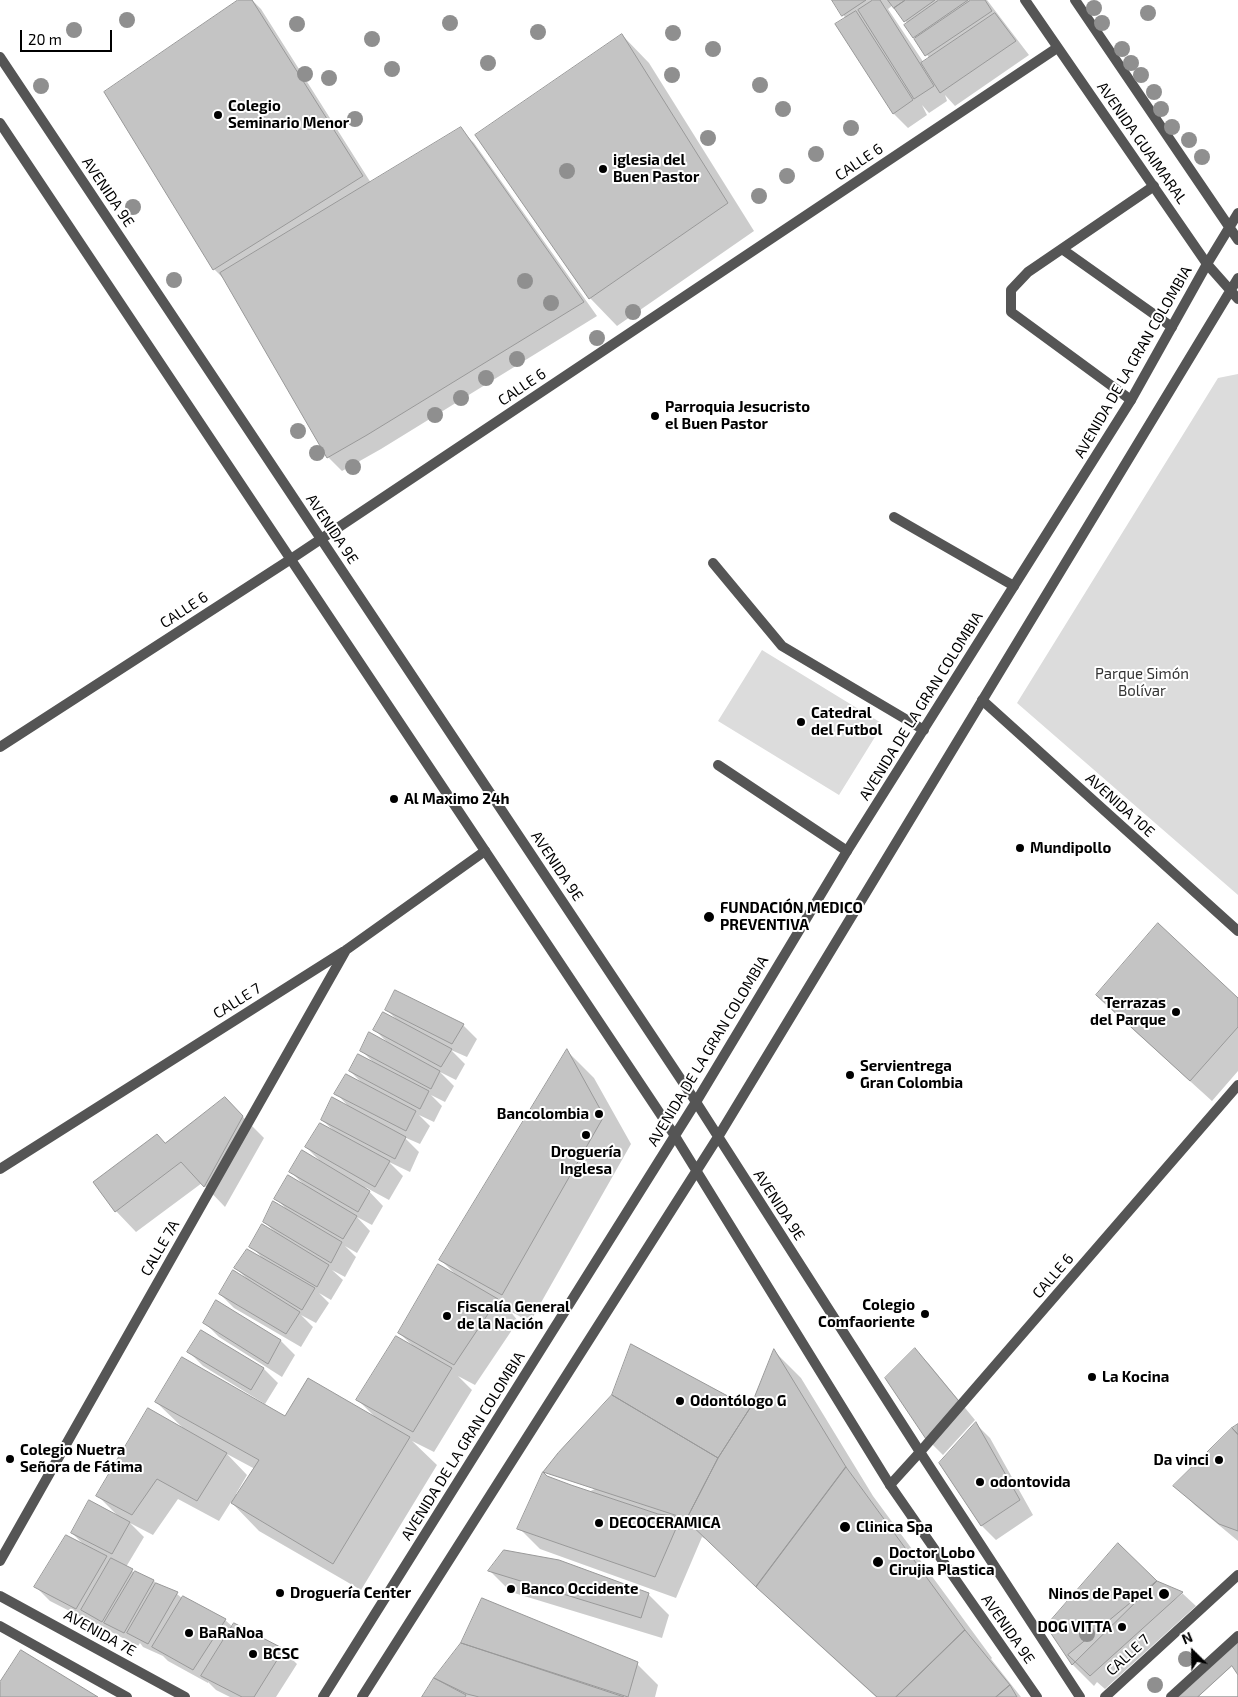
<!DOCTYPE html>
<html>
<head>
<meta charset="utf-8">
<style>
	body { margin:0 }
	#map { position:relative; width:1238px; height:1697px; overflow:hidden; background:#fff; font-family:"Exo 2",sans-serif }
	canvas { display:block }
	.north { position:absolute; left:1168px; top:1627px; width:50px; height:50px; -webkit-text-stroke:4px #fff; paint-order:stroke; rotate:337deg; font-size:14px; font-weight:700; line-height:20px; text-align:center; color:#000 }
	.north::after { content:''; display:block; margin:auto; width:18px; height:22px; background:#000; clip-path:polygon(50% 0,100% 100%,50% 72%,0 100%) }
	.scale { position:absolute; left:20px; top:30px; width:92px; height:22px; box-sizing:border-box; border:2px solid #000; border-top:0; padding-left:6px; font-size:15px; line-height:18px; white-space:nowrap; color:#000; -webkit-text-stroke:4px #fff; paint-order:stroke }
</style>
</head>
<body>
<div id="map">
<canvas width="1238" height="1697"></canvas>
<div class="north">N</div>
<div class="scale">20 m</div>
</div>
<script>
const ctx = document.querySelector('canvas').getContext('2d');
ctx.lineJoin = 'round';
function fillPath(path, color) {
  ctx.fillStyle = color;
  ctx.fill(path, 'evenodd');
}
function trace(path, color, width, dash) {
  ctx.strokeStyle = color;
  ctx.lineWidth = width;
  ctx.lineCap = dash ? 'butt' : 'round';
  ctx.setLineDash(dash || []);
  ctx.stroke(path);
}
function drawText(font, color, halo, rows, align = 'center') {
  ctx.font = font + ' "Exo 2",sans-serif';
  ctx.lineWidth = 4;
  ctx.setLineDash([]);
  ctx.textBaseline = 'middle';
  ctx.strokeStyle = halo;
  ctx.fillStyle = color;
  for (const [text, x, y, turn = 0] of rows) {
    ctx.save();
    ctx.translate(x, y);
    ctx.rotate((+turn || 0) * Math.PI / 180);
    ctx.textAlign = isNaN(turn) ? turn : align;
    if (halo) ctx.strokeText(text, 0, 0);
    ctx.fillText(text, 0, 0);
    ctx.restore();
  }
}
fillPath(new Path2D(`
	M1238,374V895L1017,703L1218,378Z
	M762,650L883,724L839,795L718,721Z`), '#dcdcdc');
fillPath(new Path2D(`
	M240,0H252L261,9L371,183L460,129L474,143L597,316L381,449L342,471L328,457L228,283L214,269L105,92Z
	M834,0H987L1029,55L955,106L945,95L947,101L929,113L922,105L927,115L908,128L894,114L837,24L846,19ZM893,5L908,24L906,25L930,59L924,63L888,9Z
	M622,35L649,63L754,231L617,326L590,298Z
	M1097,995L1238,1000V1071L1212,1101L1118,1016Z
	M387,1010L463,1025L477,1039L467,1057L451,1050L465,1064L456,1080L440,1072L454,1086L445,1102L431,1095L442,1106L434,1122L419,1115L430,1126L420,1144L404,1137L419,1152L410,1172L389,1162L403,1176L389,1200L365,1187L383,1206L372,1225L357,1217L370,1231L357,1253L345,1246L356,1257L345,1277L332,1270L343,1280L331,1300L319,1293L329,1303L316,1323L301,1315L313,1327L301,1347L234,1308L220,1294L247,1279L236,1268L263,1259L251,1246L275,1232L264,1222L286,1209L276,1198L304,1185L291,1172L322,1163L306,1147L334,1131L322,1120L349,1107L336,1093L362,1083L350,1071L375,1064L362,1051L387,1042L375,1030L398,1021Z
	M567,1051L594,1078L631,1144L530,1322L510,1311L518,1321L475,1385L458,1376L472,1390L434,1452L412,1441L437,1465L361,1590L259,1531L231,1502L219,1521L178,1499L153,1535L130,1523L144,1537L126,1567L135,1573L154,1581L158,1585L177,1594L183,1599L225,1620L233,1627L283,1650L297,1664L276,1697H230L216,1690L208,1682V1683L168,1661L163,1656L143,1647L140,1643L138,1646L96,1624L92,1620L91,1622L50,1601L36,1587L85,1546L72,1533L119,1517L98,1496L183,1428L156,1402L285,1418L375,1417L358,1400L412,1345L399,1333L455,1274L441,1260ZM227,1454L255,1469L238,1495L236,1494L247,1475Z
	M225,1099L264,1138L225,1207L202,1183L136,1232L116,1211L165,1144Z
	M217,1302L281,1341L295,1355L282,1377L219,1337L205,1323Z
	M201,1332L264,1369L278,1383L265,1404L203,1366L189,1352Z
	M915,1350L929,1364L975,1420L943,1455L929,1441Z
	M774,1351L801,1378L873,1496L992,1658L991,1659L1021,1697H876L785,1614L709,1541L702,1537L676,1598L540,1549L519,1528L750,1409Z
	M976,1424L990,1438L1033,1515L996,1540L982,1526Z
	M1238,1425V1541L1196,1506L1175,1486Z
	M490,1571L648,1594L669,1615L662,1638L511,1592Z
	M1158,1582L1182,1593L1196,1606L1105,1689L1097,1682L1094,1686L1073,1665L1047,1626ZM1180,1592L1182,1594L1174,1600Z
	M462,1643L637,1664L658,1685L655,1697H424L435,1679Z`), '#0003');
const building = new Path2D(`
	M238,0H252L363,176L213,270L104,92Z
	M832,0H866L842,16Z
	M873,0H880L934,86L914,99L858,10Z
	M888,0H905L894,8Z
	M906,0H935L904,22L894,8Z
	M939,0H968L913,38L904,25Z
	M971,0H985L992,11L925,56L914,39Z
	M856,11L913,100L893,114L835,24Z
	M995,13L1016,41L940,93L921,63Z
	M622,34L728,203L589,299L475,135Z
	M461,127L584,302L367,435L327,458L220,273Z
	M1158,923L1238,998V1027L1190,1081L1096,995Z
	M395,990L464,1024L452,1044L385,1010Z
	M383,1012L452,1049L441,1067L373,1030Z
	M369,1032L440,1071L431,1089L360,1051Z
	M567,1049L604,1116L502,1295L439,1260Z
	M358,1054L429,1091L420,1109L349,1071Z
	M346,1074L416,1111L406,1131L334,1094Z
	M225,1097L243,1116L204,1187L181,1162L115,1212L93,1182L157,1134L165,1143Z
	M332,1097L406,1137L395,1159L321,1120Z
	M320,1123L390,1161L375,1187L305,1147Z
	M302,1150L370,1191L358,1212L289,1172Z
	M288,1175L357,1216L343,1239L274,1199Z
	M273,1201L342,1242L331,1263L263,1222Z
	M262,1224L329,1265L317,1287L249,1247Z
	M247,1249L315,1288L302,1310L234,1268Z
	M438,1264L498,1299L454,1365L398,1333Z
	M233,1270L300,1312L286,1334L219,1294Z
	M216,1300L281,1340L268,1364L203,1323Z
	M201,1330L264,1368L251,1390L187,1352Z
	M396,1336L452,1368L413,1432L356,1400Z
	M631,1344L750,1408L718,1458L612,1395Z
	M915,1348L962,1405L928,1442L885,1378Z
	M774,1349L846,1467L756,1587L686,1520L718,1458L750,1408Z
	M182,1357L285,1416L308,1378L410,1437L333,1564L231,1503L259,1460L155,1402Z
	M612,1395L718,1458L686,1520L681,1517L658,1514L571,1485L547,1476L543,1472L558,1453Z
	M148,1408L227,1453L197,1501L157,1479L132,1515L96,1496Z
	M976,1422L1020,1500L981,1526L939,1463Z
	M1238,1424V1434L1232,1428Z
	M1232,1428L1238,1435V1531L1219,1524L1173,1486Z
	M846,1467L965,1630L896,1697H877L756,1587Z
	M543,1472L681,1517L655,1577L517,1529Z
	M89,1500L130,1522L112,1554L71,1533Z
	M66,1535L107,1556L76,1609L34,1587Z
	M1118,1543L1157,1581L1072,1665L1046,1626Z
	M504,1550L559,1560L649,1593L641,1618L488,1571Z
	M111,1558L133,1569L102,1622L81,1610Z
	M135,1571L154,1580L124,1633L104,1623Z
	M1157,1581L1183,1592L1090,1676L1068,1655Z
	M156,1583L178,1592L148,1644L127,1633Z
	M183,1596L226,1619L193,1670L152,1647Z
	M482,1598L638,1662L628,1697L461,1643Z
	M234,1623L284,1649L254,1697H242L201,1676Z
	M965,1630L1010,1685L996,1697H896Z
	M1238,1642V1697H1172Z
	M461,1643L624,1697H479L467,1694L434,1678Z
	M21,1650L98,1697H0V1682Z
	M1232,1666L1238,1675V1697H1198Z
	M434,1678L466,1695L465,1697H422Z
	M1010,1685L1017,1697H996Z`);
fillPath(building, '#c4c4c4');
trace(building, '#999', 1);
trace(new Path2D(`
	M1062,249L1172,327
	M1131,400L1011,312V290L1028,272L1154,186
	M894,517L1014,586
	M713,563L782,646L924,730
	M718,765L847,851`), '#555', 10);
trace(new Path2D(`
	M982,700L1238,931
	M0,747L291,559L1057,48
	M0,1169L346,950L485,851
	M890,1485L920,1452L1238,1085
	M0,1561L346,950
	M0,1596L185,1697
	M0,1626L127,1697
	M1105,1697L1238,1575
	M1171,1697L1238,1636`), '#555', 10);
trace(new Path2D(`
	M1025,0L1207,264L1238,299
	M1075,0L1238,240
	M0,57L696,1102L920,1452L1080,1697
	M0,123L675,1136L890,1485L1037,1697
	M323,1697L696,1102L847,851L1131,400L1207,264L1238,213
	M362,1697L718,1137L1238,278`), '#555', 10);
ctx.fillStyle = '#8f8f8f';
for (const [x, y] of [
	[1094,8],
	[1148,13],
	[127,20],
	[450,23],
	[1102,23],
	[297,24],
	[74,30],
	[538,32],
	[673,33],
	[372,39],
	[713,49],
	[1122,49],
	[488,63],
	[1131,63],
	[392,69],
	[305,74],
	[672,75],
	[1141,75],
	[329,78],
	[760,85],
	[41,86],
	[1154,92],
	[783,109],
	[1161,109],
	[355,119],
	[1172,127],
	[851,128],
	[708,138],
	[1189,140],
	[816,154],
	[1202,157],
	[567,171],
	[787,176],
	[759,196],
	[133,207],
	[174,280],
	[525,281],
	[551,303],
	[633,312],
	[597,338],
	[517,359],
	[486,378],
	[461,398],
	[435,415],
	[298,431],
	[317,453],
	[353,467],
	[1087,1634],
	[1186,1659],
	[1155,1685]
]) {
  ctx.beginPath();
  ctx.arc(x, y, 8, 0, 2 * Math.PI);
  ctx.fill();
}
for (const [x, y, r, color] of [
	[218,115,5,"#000"],
	[603,169,5,"#000"],
	[655,416,5,"#000"],
	[801,722,5,"#000"],
	[394,799,5,"#000"],
	[1020,848,5,"#000"],
	[709,917,6,"#000"],
	[1176,1012,5,"#000"],
	[850,1075,5,"#000"],
	[599,1114,5,"#000"],
	[586,1135,5,"#000"],
	[925,1314,5,"#000"],
	[447,1316,5,"#000"],
	[1092,1377,5,"#000"],
	[680,1401,5,"#000"],
	[10,1459,5,"#000"],
	[1219,1460,5,"#000"],
	[980,1482,5,"#000"],
	[599,1523,5,"#000"],
	[845,1527,6,"#000"],
	[878,1562,6,"#000"],
	[511,1589,5,"#000"],
	[280,1593,5,"#000"],
	[1164,1594,6,"#000"],
	[1122,1627,5,"#000"],
	[189,1633,5,"#000"],
	[253,1654,5,"#000"]
]) {
  const dot = new Path2D();
  dot.arc(x, y, r, 0, 2 * Math.PI);
  ctx.fillStyle = color;
  ctx.fill(dot);
  trace(dot, '#fff', 2);
}
drawText('bold 15px', '#000', '#fff', [
	["Colegio",228,106],
	["Seminario Menor",228,123],
	["iglesia del",613,160],
	["Buen Pastor",613,177],
	["Parroquia Jesucristo",665,407],
	["el Buen Pastor",665,424],
	["Catedral",811,713],
	["del Futbol",811,730],
	["Al Maximo 24h",404,799],
	["Mundipollo",1030,848],
	["FUNDACIÓN MEDICO",720,908],
	["PREVENTIVA",720,925],
	["Terrazas",1166,1003,"right"],
	["del Parque",1166,1020,"right"],
	["Servientrega",860,1066],
	["Gran Colombia",860,1083],
	["Bancolombia",589,1114,"right"],
	["Droguería",586,1152,"center"],
	["Inglesa",586,1169,"center"],
	["Colegio",915,1305,"right"],
	["Comfaoriente",915,1322,"right"],
	["Fiscalía General",457,1307],
	["de la Nación",457,1324],
	["La Kocina",1102,1377],
	["Odontólogo G",690,1401],
	["Colegio Nuetra",20,1450],
	["Señora de Fátima",20,1467],
	["Da vinci",1209,1460,"right"],
	["odontovida",990,1482],
	["DECOCERAMICA",609,1523],
	["Clinica Spa",856,1527],
	["Doctor Lobo",889,1553],
	["Cirujia Plastica",889,1570],
	["Banco Occidente",521,1589],
	["Droguería Center",290,1593],
	["Ninos de Papel",1153,1594,"right"],
	["DOG VITTA",1112,1627,"right"],
	["BaRaNoa",199,1633],
	["BCSC",263,1654]
], 'left');
drawText('15px', '#000', '#fff', [
	["AVENIDA GUAIMARAL",1142,143,55],
	["CALLE 6",859,162,-34],
	["AVENIDA 9E",108,192,56],
	["AVENIDA DE LA GRAN COLOMBIA",1133,362,-60],
	["CALLE 6",522,387,-34],
	["AVENIDA 9E",332,529,56],
	["CALLE 6",184,610,-33],
	["AVENIDA DE LA GRAN COLOMBIA",921,706,-58],
	["AVENIDA 10E",1120,805,42],
	["AVENIDA 9E",557,866,56],
	["CALLE 7",237,1001,-32],
	["AVENIDA DE LA GRAN COLOMBIA",708,1051,-59],
	["AVENIDA 9E",779,1205,57],
	["CALLE 7A",160,1248,-60],
	["CALLE 6",1053,1276,-49],
	["AVENIDA DE LA GRAN COLOMBIA",463,1446,-58],
	["AVENIDA 9E",1008,1629,55],
	["AVENIDA 7E",100,1633,29],
	["CALLE 7",1128,1655,-43]
]);
drawText('15px', '#333', '#fff', [
	["Parque Simón",1142,674],
	["Bolívar",1142,691]
]);
</script>
</body>
</html>
